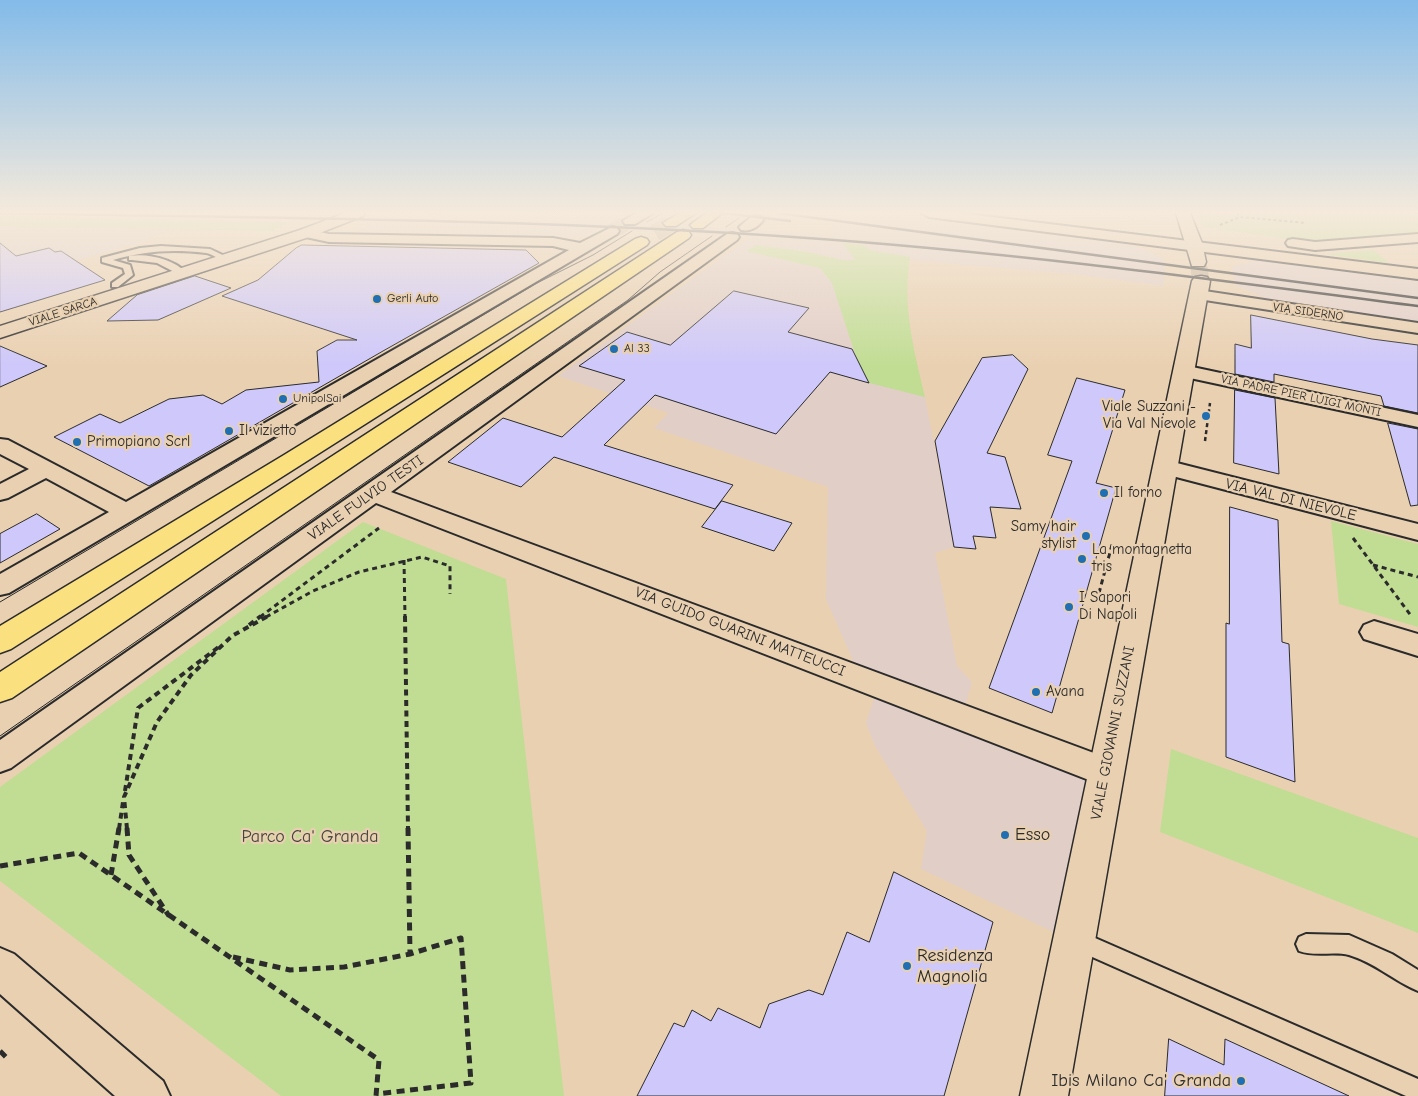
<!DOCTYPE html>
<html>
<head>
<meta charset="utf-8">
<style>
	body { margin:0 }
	canvas { display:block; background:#e9d0b1 }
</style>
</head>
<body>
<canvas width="1418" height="1096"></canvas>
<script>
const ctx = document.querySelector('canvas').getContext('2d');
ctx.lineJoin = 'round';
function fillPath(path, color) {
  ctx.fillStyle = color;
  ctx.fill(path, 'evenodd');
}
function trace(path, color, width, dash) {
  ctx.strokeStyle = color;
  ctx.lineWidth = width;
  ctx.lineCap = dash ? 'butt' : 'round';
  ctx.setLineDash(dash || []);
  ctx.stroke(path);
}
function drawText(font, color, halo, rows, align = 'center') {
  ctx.font = font + ' "Comic Neue",sans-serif';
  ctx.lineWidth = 4.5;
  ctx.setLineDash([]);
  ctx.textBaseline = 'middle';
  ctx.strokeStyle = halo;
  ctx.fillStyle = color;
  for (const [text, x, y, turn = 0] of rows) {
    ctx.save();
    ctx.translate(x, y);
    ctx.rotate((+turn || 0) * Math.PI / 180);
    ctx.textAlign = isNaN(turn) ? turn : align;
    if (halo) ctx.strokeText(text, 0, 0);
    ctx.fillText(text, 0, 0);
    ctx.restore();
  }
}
fillPath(new Path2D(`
	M0,213H315L291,222L0,216Z
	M382,213L621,214L615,221L832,234L830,229L844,213H883L1132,245L1163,258L1165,276L1163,286L1082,275L910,260V257L870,250L844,243L856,260H842L808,252L746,251L820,268L832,283L857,360L869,382L925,397L954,547L935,553L957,666L972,682L963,714L859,674L826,599L828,487L654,428L668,413L558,376L750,237L600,229L581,237L354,233L370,224L356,223Z
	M1090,213H1155L1158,221Z
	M0,226L179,229L148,238L150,240L143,242L77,260L105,280L0,312Z
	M1256,260L1418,281V322L1273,302L1236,285L1231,267Z
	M877,689L1103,775L1068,939L921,869L927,831L875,746L866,723Z`), '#e1cec7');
fillPath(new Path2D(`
	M1196,213H1418V233L1311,242L1203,227Z
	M0,216L291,222L271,231L0,226Z
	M843,243L864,245L870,250L910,257C902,306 914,350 925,397L869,383L857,360L832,283L820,268L746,251L756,245L808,252L842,260H855Z
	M1373,250L1389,263L1325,254Z
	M1331,521L1418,544V627L1339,604Z
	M363,522L506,579L564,1096H281L0,881V787Z
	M1171,749L1418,838V933L1160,832Z`), '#c1dd94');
const building = new Path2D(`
	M0,243L16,256L49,248L55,252L61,251L105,280L0,312Z
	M302,245L526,250L539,263L383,351L149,486L54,437L100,414L120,423L169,399L203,395L222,404L246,390L319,382L317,351L337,340H357L222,296L258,280L296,248Z
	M195,276L231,288L158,320L107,321L137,295Z
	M734,291L809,308L788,332L852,349L869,383L830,372L776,434L655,395L604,445L733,485L715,509L554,457L521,487L448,462L503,418L562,437L625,380L579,366L627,332L670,345Z
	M1251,315L1372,339L1418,345V413L1384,406L1381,396L1274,374V382L1235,374V344L1251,348Z
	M0,346L47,366L0,387Z
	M1013,355L1028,369L987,453L1005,457L1021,509L990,507L996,538L973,536L976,549L954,547L935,441L982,358Z
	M1077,378L1125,390L1096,483L1116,488L1052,713L989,688L1072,461L1048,455Z
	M1235,390L1275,398L1279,474L1234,463Z
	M1388,423L1418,429V505L1411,506Z
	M722,501L792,523L774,551L702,527Z
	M1230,507L1278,520L1282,642L1289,644L1295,782L1226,757V623L1229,624Z
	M37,514L60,529L0,563V534Z
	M894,872L993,922L944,1096H637L674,1023L684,1027L692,1010L711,1021L718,1008L760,1028L769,1004L809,990L823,995L847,932L869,942Z
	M1169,1039L1224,1065L1225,1039L1349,1096H1165Z`);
fillPath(building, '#cec8fb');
trace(building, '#2b2b2b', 1);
trace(new Path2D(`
	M756,220L767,213
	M612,231L630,221`), '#c3af96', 15, [15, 8]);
trace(new Path2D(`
	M1198,262L1201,281`), '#c3af96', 17, [17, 8]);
trace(new Path2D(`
	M655,233L671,223`), '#c3af96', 17, [17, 8]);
const service = new Path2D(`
	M161,246L210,249L231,259C223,264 214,254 206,253C172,249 145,251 113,260L130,265L133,275L118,287H112V283L125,274L123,268L102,262V258L140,248Z
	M129,256C148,253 173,259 187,273L180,275L157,263L132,260H129Z
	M1079,931L1418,1079V1096H1406L1072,948L1069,941L1072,934Z
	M1306,934L1349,935L1392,954L1418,970V991C1394,981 1374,962 1349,955C1333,951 1315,957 1299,951L1296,944L1299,937Z`);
const minor = new Path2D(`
	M636,213H653L635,224H625L623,221Z
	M922,213H959L1418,269V279L929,217Z
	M756,216L761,217L763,220C758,227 750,232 741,230L739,227L751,217Z
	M612,227L617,228L619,231L617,234L9,593L0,595V574L109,512L46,478L8,498L0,500V484L29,469L0,454V439L8,440L126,502L569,250L553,246L329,242L301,236L299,233L301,230L306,229L329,234L553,238L580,243Z
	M732,233L737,234L739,237L737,240L391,492L1118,762L1122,772L1118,782L1106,787L1094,782L376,503L11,768L0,772V740L727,234Z
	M1418,234V242L1315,250L1288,246L1286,243L1288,240L1293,239L1315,242Z
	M1198,290L1418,323V333L1192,298L1190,295L1192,292Z
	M1183,365L1418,415V427L1176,375L1174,371L1176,367Z
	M1165,460L1418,524V540L1157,472L1154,467L1157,462Z
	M1374,621L1418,634V656L1364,639L1360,632L1364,625Z
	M0,948L14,954L163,1081L170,1096H115L0,994Z`);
const tertiary = new Path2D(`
	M345,213H365L363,216L312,236L0,338V326L300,230Z
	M1176,213H1190L1202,243L1206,262L1204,266H1192Z
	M1201,276L1207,277L1210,281L1068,1096H1020L1192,281L1195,277Z`);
const primary = new Path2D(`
	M679,213H696L676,226H666L663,223Z
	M706,213L721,214L703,228H693L690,225Z
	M683,230L689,232L691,235L689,238L12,698L0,702V672L677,232Z
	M641,237L647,239L649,242L647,245L11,649L0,653V626L284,455L635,239Z`);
trace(service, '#2b2b2b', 4);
trace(minor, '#2b2b2b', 4);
trace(tertiary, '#2b2b2b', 3);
trace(primary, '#2b2b2b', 3);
trace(new Path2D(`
	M1237,213L1240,217L1306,223
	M1415,213H1418
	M1220,225L1240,217`), '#2b2b2b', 2, [3, 2.5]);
trace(new Path2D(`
	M1205,441L1210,403`), '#2b2b2b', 2.5, [4, 3]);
trace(new Path2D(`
	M1353,538L1412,617
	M404,560L405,617
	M1373,565L1418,577
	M1099,593L1113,541
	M260,617L379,528
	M266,617L313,591L359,572L422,557L450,566V594`), '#2b2b2b', 3, [5, 4]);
trace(new Path2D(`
	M405,616L408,829
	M249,625L261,616
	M125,791L138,708L220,646
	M119,829L123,802
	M127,829L124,797L157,722L191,675L232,636L268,616`), '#2b2b2b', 4, [6, 4.5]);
trace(new Path2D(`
	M127,828L129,855L169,916
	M408,828L410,954
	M0,866L79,853L379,1060L376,1096
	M111,875L119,828
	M233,957L290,970L344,967L410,954L461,938L471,1083L376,1094
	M0,1051L9,1060`), '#2b2b2b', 5, [8, 5.5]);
fillPath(service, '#e9d0b1');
fillPath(minor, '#e9d0b1');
fillPath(tertiary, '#e9d0b1');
fillPath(primary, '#fbe080');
trace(new Path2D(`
	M647,222L663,213
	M726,227L739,218
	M0,602L537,283L593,255L632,231
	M0,736L628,300L660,272L712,236`), '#2b2b2b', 1);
trace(new Path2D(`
	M0,213C264,218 529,219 793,237C1002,251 1210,279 1418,306
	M724,213L790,221
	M778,213L1418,298`), '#2b2b2b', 2.5);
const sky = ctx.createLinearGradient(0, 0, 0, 366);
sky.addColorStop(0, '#83bbe9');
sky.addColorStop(0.58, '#f5eadc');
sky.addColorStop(1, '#f5eadc00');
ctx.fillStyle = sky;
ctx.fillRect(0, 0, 1418, 366);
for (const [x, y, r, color] of [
	[377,299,5,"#1f6fb2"],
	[614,349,5,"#1f6fb2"],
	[283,399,5,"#1f6fb2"],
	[1206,416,5,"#1f6fb2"],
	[229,431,5,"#1f6fb2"],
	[77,442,5,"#1f6fb2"],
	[1104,493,5,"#1f6fb2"],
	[1086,536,5,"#1f6fb2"],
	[1082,559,5,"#1f6fb2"],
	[1069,607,5,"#1f6fb2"],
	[1036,692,5,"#1f6fb2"],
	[1005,835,5,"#1f6fb2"],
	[907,966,5,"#1f6fb2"],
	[1241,1081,5,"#1f6fb2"]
]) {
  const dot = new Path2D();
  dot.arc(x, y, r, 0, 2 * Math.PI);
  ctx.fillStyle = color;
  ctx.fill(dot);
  trace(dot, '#e9d0b1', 2);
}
drawText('12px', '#2b2b2b', '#e9d0b1', [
	["Gerli Auto",387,299],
	["Al 33",624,349],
	["UnipolSai",293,399]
], 'left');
drawText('12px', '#2b2b2b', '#e9d0b1', [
	["VIALE SARCA",63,312,-18],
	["VIA SIDERNO",1308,312,8],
	["VIA PADRE PIER LUIGI MONTI",1301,396,12]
]);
drawText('15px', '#2b2b2b', '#e9d0b1', [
	["Viale Suzzani -",1196,407,"right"],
	["Via Val Nievole",1196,424,"right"],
	["Il vizietto",239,431],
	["Primopiano Scrl",87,442],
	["Il forno",1114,493],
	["Samy hair",1076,527,"right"],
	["stylist",1076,544,"right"],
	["La montagnetta",1092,550],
	["tris",1092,567],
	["I Sapori",1079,598],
	["Di Napoli",1079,615],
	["Avana",1046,692]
], 'left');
drawText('15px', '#2b2b2b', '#e9d0b1', [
	["VIALE FULVIO TESTI",366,498,-35],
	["VIA VAL DI NIEVOLE",1291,500,14],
	["VIA GUIDO GUARINI MATTEUCCI",740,632,21],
	["VIALE GIOVANNI SUZZANI",1113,733,-79]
]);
drawText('18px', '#2b2b2b', '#e9d0b1', [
	["Esso",1015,835],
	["Residenza",917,956],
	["Magnolia",917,977],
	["Ibis Milano Ca' Granda",1231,1081,"right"]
], 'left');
drawText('18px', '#42463b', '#e9d0b1', [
	["Parco Ca' Granda",310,837]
]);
</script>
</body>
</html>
